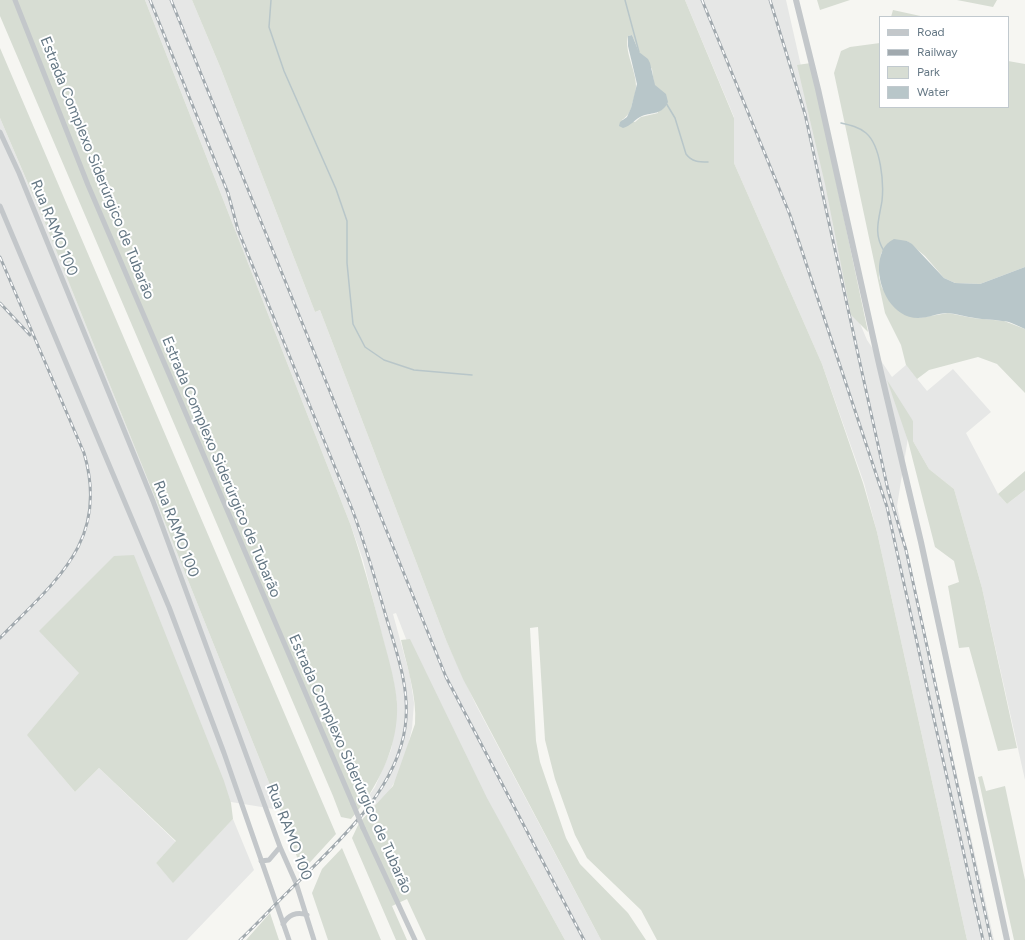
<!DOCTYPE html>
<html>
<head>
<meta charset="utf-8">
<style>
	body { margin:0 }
	#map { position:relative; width:1025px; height:940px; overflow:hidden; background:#f6f6f2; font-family:Figtree,sans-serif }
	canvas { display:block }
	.legend { position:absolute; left:879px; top:16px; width:130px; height:92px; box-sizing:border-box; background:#fff; border:1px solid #c1c9ce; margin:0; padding:5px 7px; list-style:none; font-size:12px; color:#647784 }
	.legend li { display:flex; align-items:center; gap:8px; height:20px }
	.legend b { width:20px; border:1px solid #c1c9ce }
</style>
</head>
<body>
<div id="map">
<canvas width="1025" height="940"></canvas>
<ul class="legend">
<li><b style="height:5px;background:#c3c7ca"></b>Road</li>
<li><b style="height:5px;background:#a1a9ae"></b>Railway</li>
<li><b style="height:11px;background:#d7ddd3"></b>Park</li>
<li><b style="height:11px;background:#b8c6c9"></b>Water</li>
</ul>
</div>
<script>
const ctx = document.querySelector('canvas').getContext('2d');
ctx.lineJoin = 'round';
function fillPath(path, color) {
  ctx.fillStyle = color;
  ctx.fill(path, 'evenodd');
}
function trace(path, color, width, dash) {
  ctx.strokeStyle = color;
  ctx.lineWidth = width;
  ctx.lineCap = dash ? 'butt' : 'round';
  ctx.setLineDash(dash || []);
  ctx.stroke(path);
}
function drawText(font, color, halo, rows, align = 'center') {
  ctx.font = font + ' Figtree,sans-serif';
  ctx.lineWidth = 4;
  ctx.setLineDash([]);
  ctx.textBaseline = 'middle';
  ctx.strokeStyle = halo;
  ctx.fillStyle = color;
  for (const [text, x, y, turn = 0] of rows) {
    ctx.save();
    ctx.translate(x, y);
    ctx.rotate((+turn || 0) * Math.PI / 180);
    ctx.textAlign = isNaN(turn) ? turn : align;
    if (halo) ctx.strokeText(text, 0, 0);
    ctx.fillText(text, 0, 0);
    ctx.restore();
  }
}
fillPath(new Path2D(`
	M145,0H192L221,69L315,312L320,310L446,640L476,705L601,940H565L515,849L446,730L413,657L396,613L393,614L410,676L414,703L412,728L406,755L397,778L385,798L371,818L363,804L375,787L391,750L395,727L397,703L393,679L363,560L351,526Z
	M685,0H786L859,321L867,340L892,377L906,365L927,391L953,369L991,412L966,433L998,494L1007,504L1025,490V780L982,588L954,489L929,469L913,441V421L911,419L897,506L994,940H967L877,532L864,483L822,364L734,163V117Z
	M0,118L45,223L280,810L115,783L99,766L60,774L75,792L99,768L176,842L156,863L173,882L233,819L254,870L187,940H0Z`), '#e6e7e6');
fillPath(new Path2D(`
	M0,0H145L351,526C362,559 371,592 380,626C386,651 395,677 397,703C399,746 378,787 351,819L341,817L333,796L0,16Z
	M192,0H685L734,118V163L822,364L863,483L877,532L967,940H657L641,910L587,858L575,835L555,779L545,740L538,627L530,628L536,741L540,762L566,838L580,864L628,913L646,940H601L463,679L446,640L320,310L315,312L221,69ZM632,35L639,52L652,69L658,113L641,117L635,122L622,120C628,116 631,111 632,104C634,98 636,92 636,86C636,70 624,52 628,36Z
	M817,0H850L820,10Z
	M957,0H997L993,7Z
	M893,10L925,17H891Z
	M880,43V107H1008V61L1025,64V267L980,284L955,283L944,278L925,256L907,241L881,253L879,277L882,288L919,318L948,313L973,318L1004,321L1025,329V393L997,364L978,357L929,370L917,379L906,365L901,345L885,313L834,73L841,51L850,47Z
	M0,48L336,834L302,871L280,810L45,223L0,118Z
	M811,63L868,332L851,315L825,184L797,65Z
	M887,380L913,421V441L929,469L954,489L982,588L1017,748L998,751L969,647L959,648L948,586L959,582L954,561L935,547L908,441Z
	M1025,471V490L1007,504L998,494Z
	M134,555L224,781L231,803L233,819L173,883L156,863L176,841L99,768L75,792L27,735L79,673L39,631L114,556Z
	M410,639L487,798L565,940H426L407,899L392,906L407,940H396L352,838L359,823L393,786L415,724C417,696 407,667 401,640Z
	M982,776L986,791L1005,786L1025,880V940H1014L978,777Z
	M342,848L381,940H328L312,893L322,869Z
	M270,913L279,940H246Z`), '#d7ddd3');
fillPath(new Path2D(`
	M632,35L639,52L648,59L650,63L655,85L666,94L668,102C662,115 653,112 642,116C635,119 631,126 623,128L619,126L620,122L627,117L631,108L637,84L628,46V36Z
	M894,239L907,241L912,244L944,278L955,283L980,284L1025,267V329C1018,326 1010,321 1002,321C993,319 984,320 975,318C967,317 957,314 948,313C938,313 928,318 918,318C893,318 878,289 879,266C880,255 883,244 894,239Z`), '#b8c6c9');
trace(new Path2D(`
	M271,0L269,27L284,71L336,189L347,221V263L353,324L365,347L384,360L414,370L472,375
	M625,0L639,52
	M666,103L675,118L686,154C692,162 699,162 708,162
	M841,123C850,125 859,127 866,133C881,146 884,183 882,201C879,219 873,234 884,251`), '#b8c6c9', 1.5);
trace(new Path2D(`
	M15,0L88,185L353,804
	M0,132L19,173L153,501L280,847L296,883L314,940
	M0,206L169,607L224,753L289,940
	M363,828L415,940
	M261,861L269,860L280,847
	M283,924C288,915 297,911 307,915`), '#c3c7ca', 5);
trace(new Path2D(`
	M796,0L818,89L879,364L921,542L1007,940`), '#c3c7ca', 6);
const rail = new Path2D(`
	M150,0L228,193L238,230L352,509C365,543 375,578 385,613C396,651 411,689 405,728C396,790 340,840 298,882C278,901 260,921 240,940
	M171,0L446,677L584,940
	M702,0L790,215L887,507L983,940
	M770,0L805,114L888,490L906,550L991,940
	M0,257L84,453C110,541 55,581 0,638
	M0,303L30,335`);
trace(rail, '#a1a9ae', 3);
trace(rail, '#fff', 1.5, [4.5]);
trace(new Path2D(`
	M353,804L363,828`), '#c3c7ca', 5);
drawText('15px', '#647784', '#fff', [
	["Estrada Complexo Siderúrgico de Tubarão",97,168,68],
	["Rua RAMO 100",54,228,68],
	["Estrada Complexo Siderúrgico de Tubarão",221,467,67],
	["Rua RAMO 100",176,529,69],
	["Estrada Complexo Siderúrgico de Tubarão",350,764,66],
	["Rua RAMO 100",289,832,69]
]);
</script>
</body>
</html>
